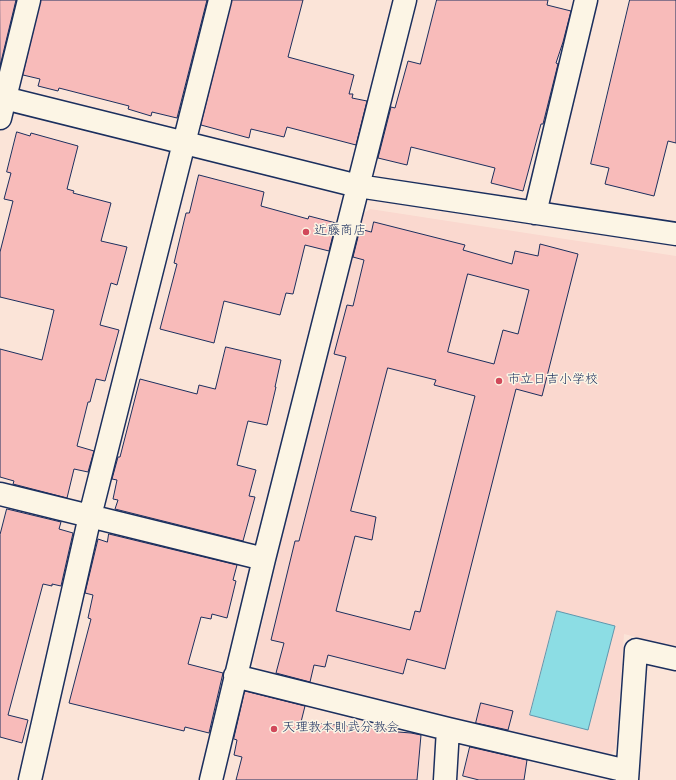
<!DOCTYPE html>
<html>
<head>
<meta charset="utf-8">
<style>
	body { margin:0 }
	canvas { display:block; background:#fbe4d8 }
</style>
</head>
<body>
<canvas width="676" height="780"></canvas>
<script>
const ctx = document.querySelector('canvas').getContext('2d');
ctx.lineJoin = 'round';
function fillPath(path, color) {
  ctx.fillStyle = color;
  ctx.fill(path, 'evenodd');
}
function trace(path, color, width, dash) {
  ctx.strokeStyle = color;
  ctx.lineWidth = width;
  ctx.lineCap = dash ? 'butt' : 'round';
  ctx.setLineDash(dash || []);
  ctx.stroke(path);
}
function drawText(font, color, halo, rows, align = 'center') {
  ctx.font = font + ' "Gochi Hand","Klee One",sans-serif';
  ctx.lineWidth = 3;
  ctx.setLineDash([]);
  ctx.textBaseline = 'middle';
  ctx.strokeStyle = halo;
  ctx.fillStyle = color;
  for (const [text, x, y, turn = 0] of rows) {
    ctx.save();
    ctx.translate(x, y);
    ctx.rotate((+turn || 0) * Math.PI / 180);
    ctx.textAlign = isNaN(turn) ? turn : align;
    if (halo) ctx.strokeText(text, 0, 0);
    ctx.fillText(text, 0, 0);
    ctx.restore();
  }
}
fillPath(new Path2D(`
	M370,209L676,256V647L624,634L616,747L608,758L259,670L253,662L290,505L363,214Z`), '#fad8cf');
const water = new Path2D(`
	M557,611L615,626L588,730L530,715Z`);
fillPath(water, '#8cdde4');
trace(water, '#5f97ae', 1);
const building = new Path2D(`
	M0,0H16L0,66Z
	M41,0H207L177,118L152,112L151,116L128,109L129,106L59,88L58,91L38,86L40,79L23,75Z
	M232,0H303L288,57L354,75L349,94H353L352,98L367,101L356,145L287,127L284,137L251,129L249,138L201,125Z
	M437,0H548L547,5L571,11L563,42L556,63L558,64L543,124H541L523,191L491,183L495,168L411,147L407,165L378,158L391,107L395,108L408,61L420,64Z
	M630,0H676V143L668,141L654,196L605,184L609,168L591,164Z
	M17,132L30,136L31,133L78,146L67,189L74,191L73,193L111,203L101,241L127,247L117,285L111,283L100,325L119,330L105,381L96,379L90,402H88L77,446L94,451L88,472L74,469L67,498L13,484L14,481L0,477V349L42,360L54,310L0,297V252L13,201L4,199L11,173L7,172Z
	M199,175L264,192L261,206L308,219L309,216L336,223L329,251L305,245L293,294L286,293L280,315L224,301L214,343L160,329L177,264L174,263L186,213H189Z
	M374,222L465,245L463,250L512,264L515,251L538,256L540,244L578,254L542,396L516,389L445,669L407,659L403,674L328,655L325,667L314,665L310,682L276,673L284,643L271,640L295,541H299L346,357L334,354L347,305L353,306L364,260L353,257L360,229L371,232ZM468,274L529,290L518,334L503,330L494,364L448,352ZM388,368L436,380L434,385L475,396L420,612L415,611L410,630L336,611L355,536L372,540L376,517L351,511Z
	M226,347L281,360L275,387H276L267,425L248,421L237,465L256,470L249,496L255,497L243,541L115,509L118,500L113,499L117,480L112,479L118,457H120L140,379L197,394L199,385L215,389Z
	M7,509L61,522L59,529L73,533L61,586L52,584V586L43,584L8,715L28,720L22,743L0,737V535Z
	M109,534L237,565L233,580L236,581L227,618L212,614L211,619L201,617L188,664L223,673L209,733L185,727L184,731L69,703L91,619L88,618L93,595L85,593L98,539L107,542Z
	M245,691L305,706L301,722L386,729V731L411,733L421,735L417,780H236L242,757L234,755L237,740L234,739Z
	M481,703L513,711L508,730L476,723Z
	M470,747L527,760L524,780H479L463,776Z`);
fillPath(building, '#f8bbba');
trace(building, '#1b2f5e', 1);
const minor = new Path2D(`
	M0,97L358,186L676,234
	M0,118L29,0
	M535,213L586,0
	M0,494L264,559
	M235,676L448,729L627,771
	M30,780L90,516L220,0
	M211,780L264,559L405,0
	M445,780L448,729
	M627,780L636,650L676,659`);
trace(minor, '#1b2f5e', 25);
trace(minor, '#fcf5e5', 22);
for (const [x, y, r, color] of [
	[306,232,4,"#d1495b"],
	[499,381,4,"#d1495b"],
	[274,729,4,"#d1495b"]
]) {
  const dot = new Path2D();
  dot.arc(x, y, r, 0, 2 * Math.PI);
  ctx.fillStyle = color;
  ctx.fill(dot);
  trace(dot, '#fcf5e5', 1.5);
}
drawText('13px', '#1b2f5e', '#fcf5e5', [
	["近藤商店",314,232],
	["市立日吉小学校",507,381],
	["天理教本則武分教会",282,729]
], 'left');
</script>
</body>
</html>
